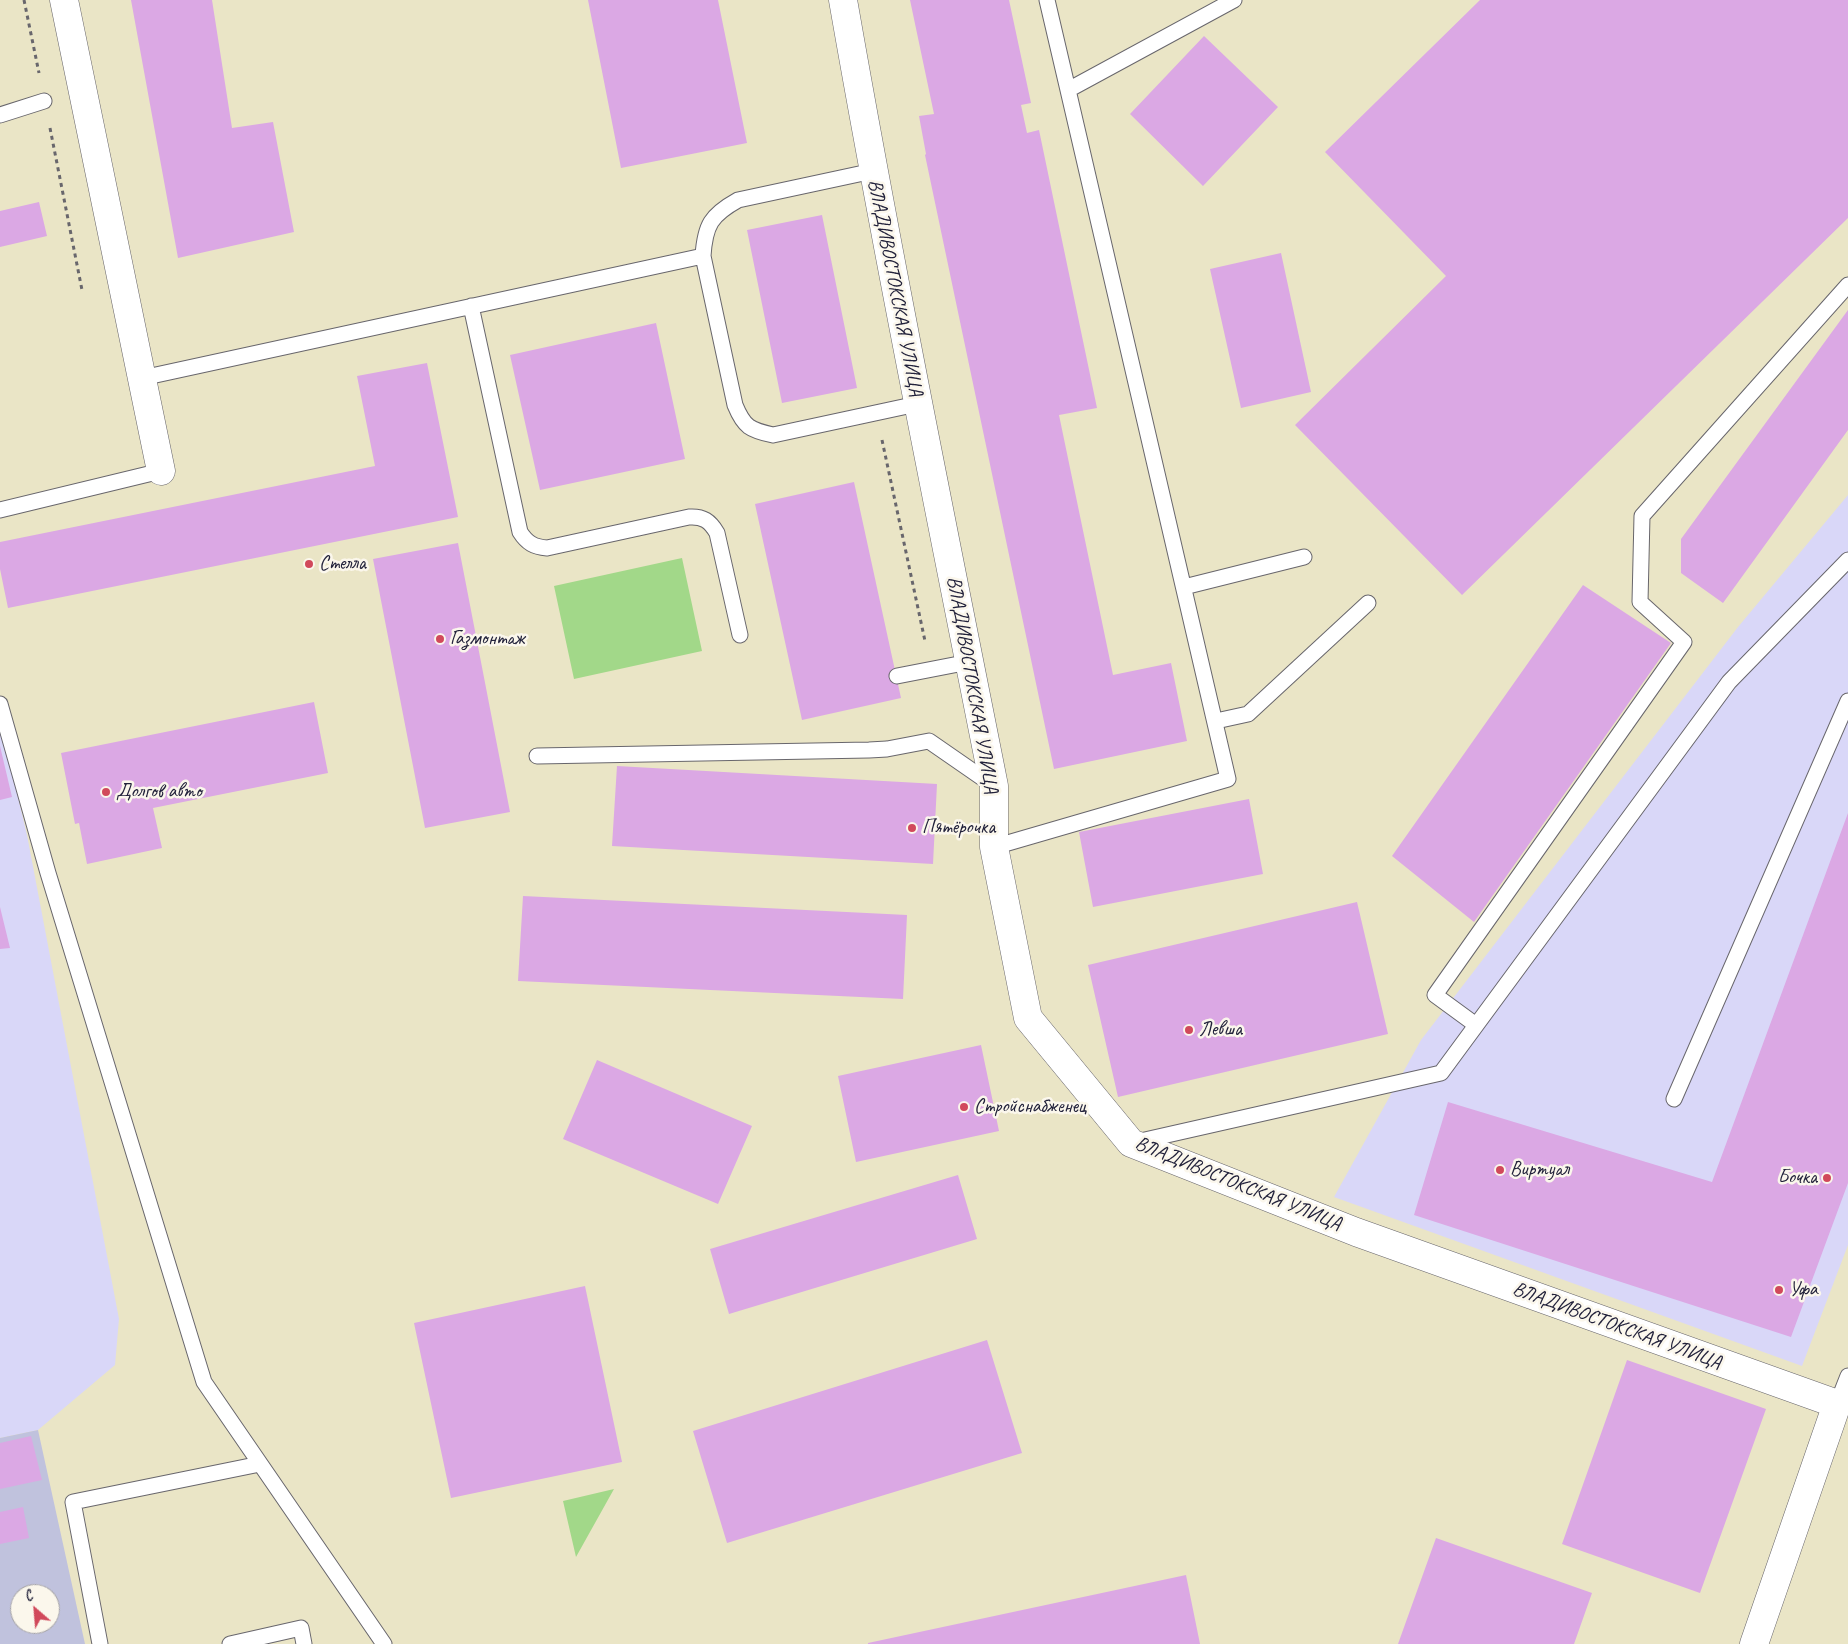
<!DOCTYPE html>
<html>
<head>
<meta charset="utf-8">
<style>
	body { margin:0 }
	#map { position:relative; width:1848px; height:1644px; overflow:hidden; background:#eae5c6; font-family:Caveat,sans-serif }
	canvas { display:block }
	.north { position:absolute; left:10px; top:1584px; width:50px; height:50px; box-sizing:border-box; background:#fbf7ec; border:1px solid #a4a2a5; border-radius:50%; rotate:333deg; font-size:14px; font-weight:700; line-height:20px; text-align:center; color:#22223b }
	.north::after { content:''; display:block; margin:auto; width:18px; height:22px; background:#d1495b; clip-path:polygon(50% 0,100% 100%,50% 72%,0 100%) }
</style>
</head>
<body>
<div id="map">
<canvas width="1848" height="1644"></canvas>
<div class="north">С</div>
</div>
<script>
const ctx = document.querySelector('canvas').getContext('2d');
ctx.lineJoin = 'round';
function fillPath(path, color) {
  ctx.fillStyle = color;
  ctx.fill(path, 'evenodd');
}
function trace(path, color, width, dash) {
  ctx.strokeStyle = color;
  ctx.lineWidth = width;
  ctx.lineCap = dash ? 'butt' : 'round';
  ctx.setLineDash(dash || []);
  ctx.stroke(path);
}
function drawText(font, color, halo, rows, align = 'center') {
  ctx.font = font + ' Caveat,sans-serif';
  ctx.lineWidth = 5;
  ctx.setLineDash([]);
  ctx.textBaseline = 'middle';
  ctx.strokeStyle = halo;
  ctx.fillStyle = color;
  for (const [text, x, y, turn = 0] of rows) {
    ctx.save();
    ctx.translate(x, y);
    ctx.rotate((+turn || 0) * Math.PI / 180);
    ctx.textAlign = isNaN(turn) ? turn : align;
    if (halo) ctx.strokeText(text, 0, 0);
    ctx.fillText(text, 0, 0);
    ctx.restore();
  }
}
fillPath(new Path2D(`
	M1848,495V1245L1802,1366L1334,1197L1421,1040L1738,627Z
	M0,722L27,835L119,1319L115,1365L38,1430L0,1438Z`), '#d9d7f8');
fillPath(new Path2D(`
	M38,1430L85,1644H0V1438ZM20,1594H50V1624H20Z`), '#c0c2dd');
fillPath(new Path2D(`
	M682,558L702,651L574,679L554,586Z
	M614,1489L576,1557L563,1501Z`), '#a2d889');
fillPath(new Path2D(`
	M131,0H212L232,128L273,122L294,232L178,258Z
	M588,0H718L747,143L621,168Z
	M910,0H1009L1031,103L1021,105L1027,133L1039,130L1097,408L1059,415L1113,675L1171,663L1187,741L1054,769L925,155L926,154L919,116L934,114Z
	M1480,0H1848V218L1462,595L1295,425L1446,276L1325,152Z
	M1204,36L1278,107L1203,186L1130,114Z
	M39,202L47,236L0,247V211Z
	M822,215L857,388L782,403L747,230Z
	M1281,253L1311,392L1241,408L1210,269Z
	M1848,310V430L1723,603L1681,573V539Z
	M656,323L685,459L540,490L510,355Z
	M427,363L458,517L8,608L0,569V542L375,466L357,376Z
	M854,482L901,698L802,720L755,504Z
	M458,543L510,812L425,828L373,559Z
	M1583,585L1671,643L1474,922L1392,856Z
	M314,702L328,773L153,808L162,848L87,864L79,823L75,824L61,753Z
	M0,746L12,797L0,800Z
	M617,766L937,784L933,864L612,846Z
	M1249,799L1263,874L1093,907L1079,832Z
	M1848,813V1183L1791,1337L1414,1215L1448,1102L1712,1182Z
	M523,896L907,915L903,999L518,981Z
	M1357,902L1388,1034L1118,1097L1088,965Z
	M0,907L10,948L0,949Z
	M981,1045L999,1131L856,1162L838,1076Z
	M597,1060L752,1126L718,1204L563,1139Z
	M958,1175L977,1239L729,1314L710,1249Z
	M585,1286L622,1462L451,1498L414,1323Z
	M987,1340L1022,1453L727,1543L693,1431Z
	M1627,1360L1766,1409L1700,1593L1562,1544Z
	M31,1436L42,1480L0,1489V1443Z
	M23,1507L29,1538L0,1544V1512Z
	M1436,1538L1592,1593L1574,1644H1398Z
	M1186,1575L1200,1644H868V1643Z`), '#dba8e4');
const lane = new Path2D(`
	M1047,0L1068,90
	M0,115L44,101
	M703,256C705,225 711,215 738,200L873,171
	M471,306L520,532C527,543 534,547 547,548L689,517C703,516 710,521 717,533L740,635
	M142,378L703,256L735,405C744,427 750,430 773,435L917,404
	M0,510L161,471
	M1184,587L1304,557
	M897,676L969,662
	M0,704L48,873L204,1382L384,1644
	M1216,721L1248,714L1368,603
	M537,756L869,750L887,749L929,741L994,786
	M994,847L1228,779L1068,90L1234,0
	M1476,1025L1435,995L1684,642L1640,602L1642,516L1848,285
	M1674,1099L1848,701
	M1136,1142L1441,1073L1729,682L1848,560
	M1837,1404L1848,1376
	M100,1644L73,1502L260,1464
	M230,1644L301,1628L304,1644`);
const street = new Path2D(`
	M64,0L161,471
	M843,0C889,263 942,524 994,786V847L1028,1018L1131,1143L1356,1232L1837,1404L1754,1644`);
trace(lane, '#68666c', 17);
trace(street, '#68666c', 29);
trace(new Path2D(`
	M24,0L39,73
	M50,128L82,290
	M882,440L925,641`), '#68666c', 3, [4, 4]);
trace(lane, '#fff', 15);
trace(street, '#fff', 28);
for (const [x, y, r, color] of [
	[309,564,5,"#d1495b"],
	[440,639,5,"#d1495b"],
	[106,792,5,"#d1495b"],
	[912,828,5,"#d1495b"],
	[1189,1030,5,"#d1495b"],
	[964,1107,5,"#d1495b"],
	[1500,1170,5,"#d1495b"],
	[1827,1178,5,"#d1495b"],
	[1779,1290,5,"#d1495b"]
]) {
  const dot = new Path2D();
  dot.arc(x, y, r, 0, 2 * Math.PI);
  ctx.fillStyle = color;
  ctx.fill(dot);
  trace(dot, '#fbf7ec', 2);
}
drawText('20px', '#22223b', '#fbf7ec', [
	["ВЛАДИВОСТОКСКАЯ УЛИЦА",895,288,79],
	["ВЛАДИВОСТОКСКАЯ УЛИЦА",972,685,80],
	["ВЛАДИВОСТОКСКАЯ УЛИЦА",1238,1184,22],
	["ВЛАДИВОСТОКСКАЯ УЛИЦА",1617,1326,20]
]);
drawText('20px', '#22223b', '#fbf7ec', [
	["Стелла",319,564],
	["Газмонтаж",450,639],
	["Долгов авто",116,792],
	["Пятёрочка",922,828],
	["Левша",1199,1030],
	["Стройснабженец",974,1107],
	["Виртуал",1510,1170],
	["Бочка",1817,1178,"right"],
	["Уфа",1789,1290]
], 'left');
</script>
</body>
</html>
